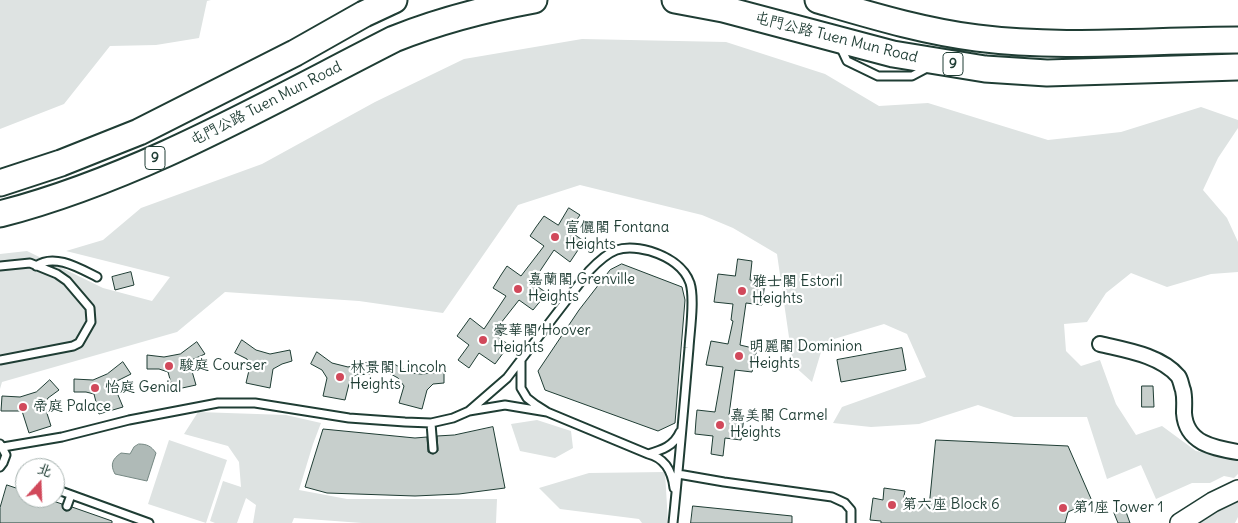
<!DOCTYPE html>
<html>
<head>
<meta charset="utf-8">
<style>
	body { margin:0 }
	#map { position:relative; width:1238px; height:523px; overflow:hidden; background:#fff; font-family:Delius,"LXGW WenKai TC",sans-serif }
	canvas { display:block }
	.north { position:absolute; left:15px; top:458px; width:50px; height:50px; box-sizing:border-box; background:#fff; border:1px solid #a5b1ae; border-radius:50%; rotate:20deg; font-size:14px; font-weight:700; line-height:20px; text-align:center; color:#1f3d34 }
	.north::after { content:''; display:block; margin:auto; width:18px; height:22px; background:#d1495b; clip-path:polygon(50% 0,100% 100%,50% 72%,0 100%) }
</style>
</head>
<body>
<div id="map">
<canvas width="1238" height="523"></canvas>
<div class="north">北</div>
</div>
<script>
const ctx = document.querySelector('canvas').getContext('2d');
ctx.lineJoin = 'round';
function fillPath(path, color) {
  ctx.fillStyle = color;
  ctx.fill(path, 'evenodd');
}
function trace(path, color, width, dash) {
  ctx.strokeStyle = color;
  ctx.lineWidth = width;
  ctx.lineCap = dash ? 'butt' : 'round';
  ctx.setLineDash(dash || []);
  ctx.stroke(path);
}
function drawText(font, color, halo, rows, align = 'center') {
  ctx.font = font + ' Delius,"LXGW WenKai TC",sans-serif';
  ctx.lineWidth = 4.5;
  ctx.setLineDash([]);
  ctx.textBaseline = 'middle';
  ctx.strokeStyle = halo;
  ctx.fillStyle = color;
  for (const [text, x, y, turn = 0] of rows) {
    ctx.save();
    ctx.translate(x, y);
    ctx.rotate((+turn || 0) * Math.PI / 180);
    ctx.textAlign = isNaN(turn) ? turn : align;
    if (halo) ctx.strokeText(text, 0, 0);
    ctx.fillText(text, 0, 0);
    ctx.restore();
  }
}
fillPath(new Path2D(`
	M0,0H211L207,1L199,38L156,45L110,46L64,104L0,129Z
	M582,39L726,42L825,74L879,106L928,103L1048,140L1121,132L1201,107L1238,120V128L1218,158L1203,190L1227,218L1238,242V272L1211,274L1167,287L1131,273L1106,293L1087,322L1064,324L1066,351L1081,366L1100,360L1116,404L1136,435L1162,426L1196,451L1238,457V474L1234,478L1224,476L1210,483H1192L1156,499L1141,465L1107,479L1087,417H1014L978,405L919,424L871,427L833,423L842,407L926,377L907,334L884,324L824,342L812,382L793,365L777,254L733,228L702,215L580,185L518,205L443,313L359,301L225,292L177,332L2,382L0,389V254L27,251L103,288L152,301L170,277L66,251L103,240L141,208L262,164L375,102L464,59Z
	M198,412L286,415L321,423L313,444L299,490L347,499H497L496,523H362L294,518L292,523H253L256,505L246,498L237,523H215L210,521L223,481L241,487L239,462L228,446L184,434Z
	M537,420L571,431L573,448L555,458L520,451L511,424Z
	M169,440L227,460L206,523L148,504Z
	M665,472L668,523H642L639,519L560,509L539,488L589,473Z
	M1238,501V517L1235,523H1190Z`), '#dee3e2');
const water = new Path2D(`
	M139,444C147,444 151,446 156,453L147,481L115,474C110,465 112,459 121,453L130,454L134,447Z`);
fillPath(water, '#afbab7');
trace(water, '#758883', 1);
const building = new Path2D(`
	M569,208L580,215L569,231L584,241L570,262L554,250L532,283L547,293L533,310L519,300L493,333L509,345L495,364L479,353L469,368L458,360L469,345L457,336L470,318L484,329L506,296L493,288L501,275L507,266L521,276L544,246L530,236L536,227L544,216L558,225Z
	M738,259L752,261L750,280L765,282L762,305L746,303L740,345L757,349L752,372L735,370L729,415L744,417L741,440L725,438L723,456L711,454L713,436L695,434L696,420L697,410L715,412L723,367L706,365L711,341L728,344L733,321L731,320L733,304L714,302L718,274L735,276Z
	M622,264L682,287L685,300L675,423L658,431L545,390L538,371L579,310L610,270Z
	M131,272L134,285L115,290L112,277Z
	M242,340L256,350L270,354L290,350L292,361L282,364L273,369L270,388L246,383L250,366L247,359L235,353Z
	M197,342L205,354L189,361L196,385L173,390L168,372L159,369H147V355L164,357L180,354Z
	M902,348L906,370L841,382L837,360Z
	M317,352L332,363L348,367L368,362L370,374L356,375L350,380L345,400L323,396L327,378L322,370L311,364Z
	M123,362L131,374L113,383L123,407L99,414L94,394L86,392H74V379L93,380L107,374Z
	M392,363L411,373L421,374L444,372V383L433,384L427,390L422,409L399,403L404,386L398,378L387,372Z
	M50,380L59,390L48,398L44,404L51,426L29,433L22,411H1L2,396L20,397L36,392Z
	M1142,386H1153L1154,407H1142Z
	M493,427L505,488L459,494L415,496L327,493L305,487L323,429L415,438L427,437L428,452L433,454L438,451L437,436L454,435Z
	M936,440L1068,446L1092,501L1068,512L1065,523H881V521L870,520L873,498L883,500L884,488L905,491L903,501L929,504Z
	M7,485L25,491V498H44L62,504L63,509L66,511L70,510L72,507L112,521V523H0V508Z
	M693,506L792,516V523H691Z
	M1125,509L1130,523H1118L1114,513Z`);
fillPath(building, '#c7cfcc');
trace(building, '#1f3d34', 1);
const lane = new Path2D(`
	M840,46L847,61L878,76H912L929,67
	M0,266L30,263L57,274L67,281L90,308L91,322L79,343L73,346L0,360
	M36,266C54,253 79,268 97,277
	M521,360V388L527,398L536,405L547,412L648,454C662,450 674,446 680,432
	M469,411L507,378L589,271C609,250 621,243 650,251C666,256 684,266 690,283C695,299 690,331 689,348C684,406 679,465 673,523
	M431,423L433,449
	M3,447L62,437L129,420L218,403H255L349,418L405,422L431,423L453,418L469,411L505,405L547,412
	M648,454C665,458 672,471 674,488
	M0,467L3,463L6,455L0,444
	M678,474L724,482L832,497L845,503L851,510V523
	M58,490L149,523
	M67,506L71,495`);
const street = new Path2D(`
	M1100,344C1125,350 1160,355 1178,376C1181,380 1181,385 1183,390C1185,398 1184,405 1184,413C1186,443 1213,448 1238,452`);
const secondary = new Path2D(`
	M1180,523L1213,502L1238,490`);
const highway = new Path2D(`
	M675,0L723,9L893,54L985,69L1047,73L1238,67
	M818,0C870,15 922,31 977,38C1063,49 1151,40 1238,40
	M0,183L61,163L139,132L295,53L364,14L394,0
	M0,214C139,178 266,104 394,39C439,21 485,9 534,0`);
trace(lane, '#1f3d34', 11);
trace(street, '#1f3d34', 18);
trace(secondary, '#1f3d34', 22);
trace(highway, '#1f3d34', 29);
trace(lane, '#fff', 7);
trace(street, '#fff', 14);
trace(secondary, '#fff', 19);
trace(highway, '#fff', 25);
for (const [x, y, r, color] of [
	[555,237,5,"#d1495b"],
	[518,289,5,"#d1495b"],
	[742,291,5,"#d1495b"],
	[483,340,5,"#d1495b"],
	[739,356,5,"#d1495b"],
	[169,366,5,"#d1495b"],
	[340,377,5,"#d1495b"],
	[95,388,5,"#d1495b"],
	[23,407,5,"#d1495b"],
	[720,425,5,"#d1495b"],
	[892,505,5,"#d1495b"],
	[1063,508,5,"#d1495b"]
]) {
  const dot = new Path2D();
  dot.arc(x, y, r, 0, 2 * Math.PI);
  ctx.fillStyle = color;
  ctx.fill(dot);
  trace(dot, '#fff', 2);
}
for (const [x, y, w] of [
	[953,64,20],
	[155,158,20]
]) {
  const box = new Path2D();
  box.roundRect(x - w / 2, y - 11.5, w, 23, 4);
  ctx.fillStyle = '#fff';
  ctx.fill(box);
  trace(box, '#1f3d34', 1);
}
drawText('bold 14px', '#1f3d34', null, [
	["9",953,64],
	["9",155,158]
]);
drawText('15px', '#1f3d34', '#fff', [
	["屯門公路 Tuen Mun Road",836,38,14],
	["屯門公路 Tuen Mun Road",266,104,-27]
]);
drawText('15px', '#1f3d34', '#fff', [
	["富儷閣 Fontana",565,228],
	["Heights",565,245],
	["嘉蘭閣 Grenville",528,280],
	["Heights",528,297],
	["雅士閣 Estoril",752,282],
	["Heights",752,299],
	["豪華閣 Hoover",493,331],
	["Heights",493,348],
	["明麗閣 Dominion",749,347],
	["Heights",749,364],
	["駿庭 Courser",179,366],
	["林景閣 Lincoln",350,368],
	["Heights",350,385],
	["怡庭 Genial",105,388],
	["帝庭 Palace",33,407],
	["嘉美閣 Carmel",730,416],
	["Heights",730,433],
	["第六座 Block 6",902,505],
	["第1座 Tower 1",1073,508]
], 'left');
</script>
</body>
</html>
